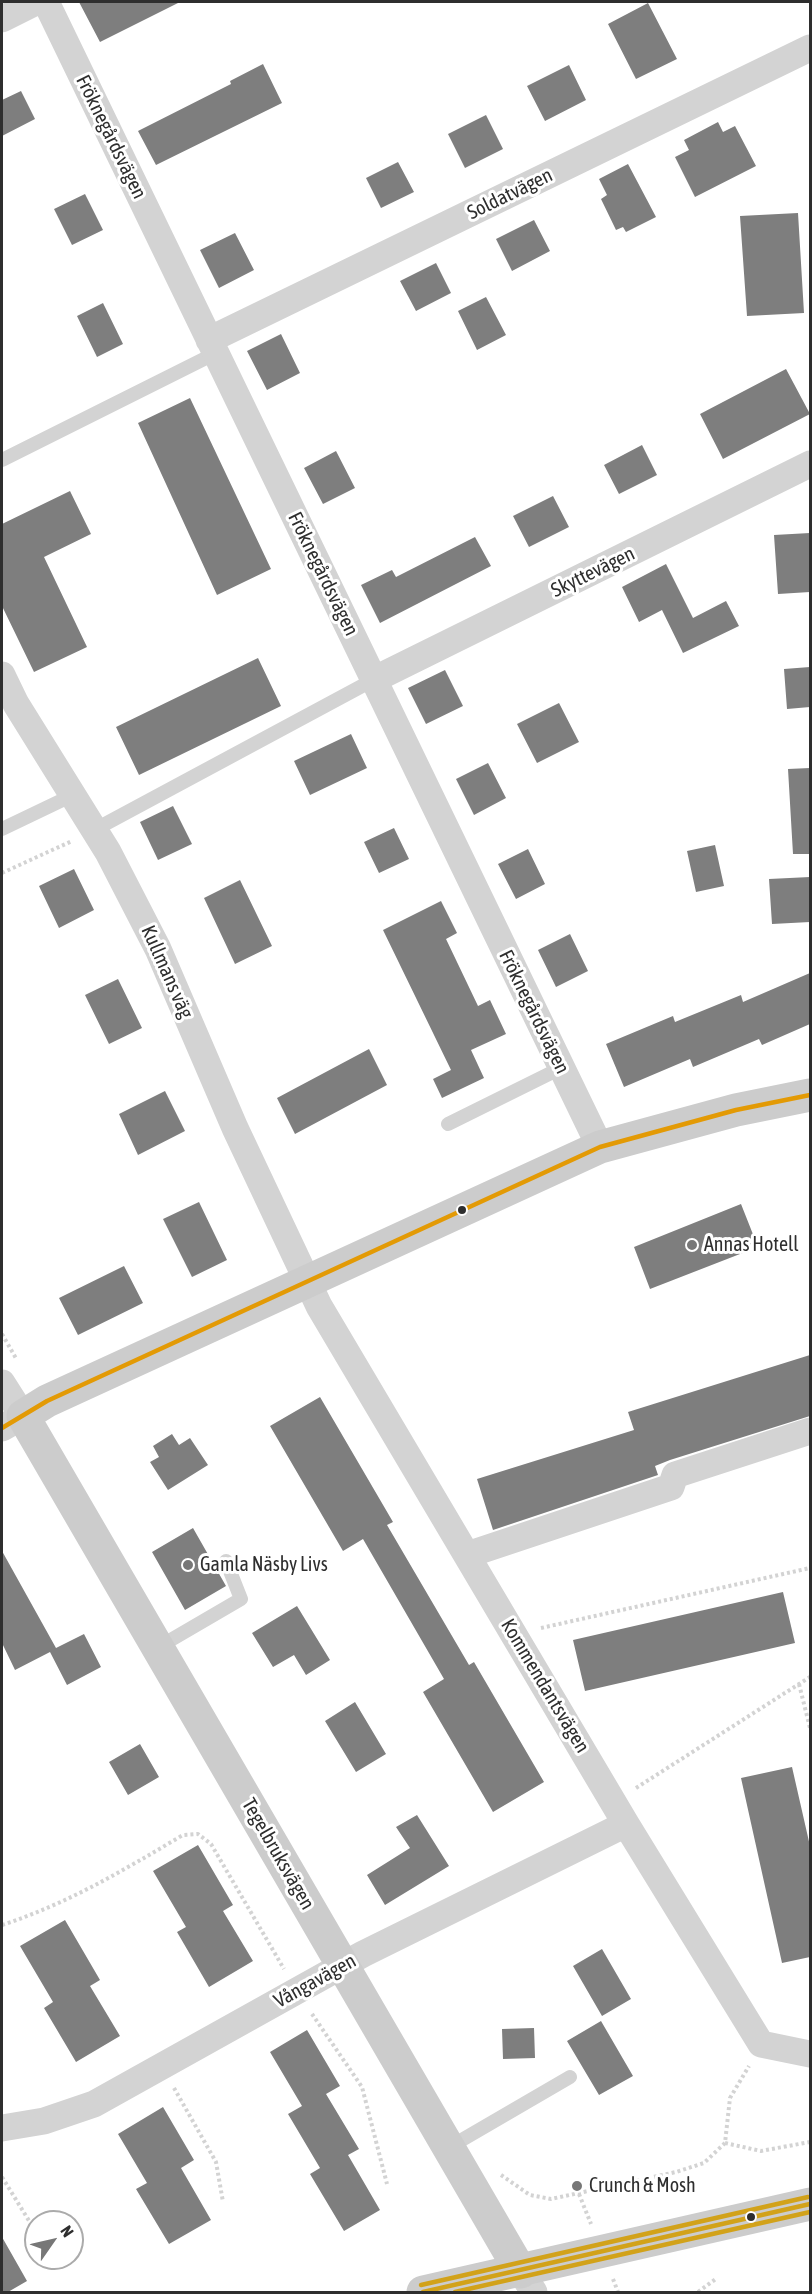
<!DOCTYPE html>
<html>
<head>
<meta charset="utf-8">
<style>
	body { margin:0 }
	#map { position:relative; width:812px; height:2294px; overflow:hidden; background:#fff; font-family:"Asap Condensed",sans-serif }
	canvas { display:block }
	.frame { position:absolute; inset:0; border:3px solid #2e2e2e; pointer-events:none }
	.north { position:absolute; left:24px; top:2210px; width:60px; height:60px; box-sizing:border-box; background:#fff; border:2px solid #ababab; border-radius:50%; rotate:56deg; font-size:16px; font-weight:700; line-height:24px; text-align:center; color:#2e2e2e }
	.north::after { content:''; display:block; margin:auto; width:21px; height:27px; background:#777; clip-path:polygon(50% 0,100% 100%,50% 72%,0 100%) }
</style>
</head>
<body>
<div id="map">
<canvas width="812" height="2294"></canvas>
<div class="frame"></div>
<div class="north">N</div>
</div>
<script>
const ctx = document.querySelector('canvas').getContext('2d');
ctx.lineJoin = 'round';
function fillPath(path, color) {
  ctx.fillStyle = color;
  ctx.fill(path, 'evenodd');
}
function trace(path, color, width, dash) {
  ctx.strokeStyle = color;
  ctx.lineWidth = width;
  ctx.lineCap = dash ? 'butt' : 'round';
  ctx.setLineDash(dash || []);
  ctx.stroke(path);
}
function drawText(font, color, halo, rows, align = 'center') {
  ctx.font = font + ' "Asap Condensed",sans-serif';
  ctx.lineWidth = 6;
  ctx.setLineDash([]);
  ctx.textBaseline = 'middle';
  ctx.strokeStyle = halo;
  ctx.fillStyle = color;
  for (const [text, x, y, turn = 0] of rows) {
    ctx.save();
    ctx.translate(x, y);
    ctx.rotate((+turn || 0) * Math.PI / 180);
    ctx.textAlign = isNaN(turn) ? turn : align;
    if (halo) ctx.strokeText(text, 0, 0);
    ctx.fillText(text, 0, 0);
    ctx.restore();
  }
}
fillPath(new Path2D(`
	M79,2H180L100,42Z
	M648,3L677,59L636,79L608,24Z
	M263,64L282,103L156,165L138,131L231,84L230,81Z
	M569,65L586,100L545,121L527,86Z
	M21,91L35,119L2,136V100Z
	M486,115L503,149L465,168L448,134Z
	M718,122L723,132L735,126L756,166L695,197L675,157L689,150L684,140Z
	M398,162L414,192L381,208L366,178Z
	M628,164L656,217L626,232L623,227L616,230L601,199L607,195L599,179Z
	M85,194L103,230L72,245L54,209Z
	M798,213L804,313L747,316L740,216Z
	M534,220L550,251L512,271L496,239Z
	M235,233L254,270L219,288L200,250Z
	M436,263L451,293L416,311L400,281Z
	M486,297L506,335L477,350L458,311Z
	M103,303L123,344L97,357L77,316Z
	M281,334L300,373L267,390L247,351Z
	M786,369L810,414L723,459L700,414Z
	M190,398L271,569L217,595L138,423Z
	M642,445L657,475L619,494L604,465Z
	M336,451L355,488L323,504L304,468Z
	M70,491L91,534L44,557L87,647L34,672L2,606V524Z
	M553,496L569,527L529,547L513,516Z
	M810,533V592L778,594L774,535Z
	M475,537L491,566L380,623L361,585L392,570L396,577Z
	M666,564L693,618L726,601L739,626L683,653L662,610L639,622L622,587Z
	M258,658L281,706L139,775L116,727Z
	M810,667V707L787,709L784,669Z
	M445,670L463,706L426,724L408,688Z
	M559,703L579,742L537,763L517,724Z
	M351,734L367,768L310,795L294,761Z
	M488,763L506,798L474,815L456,779Z
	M810,768V854H793L788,769Z
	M173,806L192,844L158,860L140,822Z
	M394,828L409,859L379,873L364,842Z
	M715,845L724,886L696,892L687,851Z
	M528,849L545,884L516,899L498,864Z
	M74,869L94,910L59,928L39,886Z
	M810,877V922L772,924L769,879Z
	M240,880L272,946L235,964L204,898Z
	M441,901L457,933L446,939L478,1006L490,1000L506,1034L471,1050L484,1078L442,1098L433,1079L451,1070L383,930Z
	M570,934L588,971L556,987L538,950Z
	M810,973V1024L762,1045L759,1039L693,1067L690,1059L624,1087L606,1044L673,1016L675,1022L741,995L743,1002Z
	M118,979L142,1028L109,1044L85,995Z
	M369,1049L387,1085L295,1134L277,1098Z
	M165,1091L185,1131L138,1155L119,1114Z
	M199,1202L227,1260L192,1277L163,1219Z
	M741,1204L758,1247L650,1289L634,1247Z
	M124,1266L143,1303L78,1335L59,1298Z
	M810,1355V1416L670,1460L655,1466L658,1475L493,1530L477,1479L634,1430L628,1412Z
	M320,1397L393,1522L387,1525L469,1665L474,1662L544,1782L493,1812L423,1692L444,1679L363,1539L343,1551L270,1426Z
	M172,1434L179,1445L190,1438L208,1465L168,1490L150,1462L159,1457L153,1446Z
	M193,1528L226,1586L185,1610L152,1552Z
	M2,1551L56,1648L84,1634L101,1667L67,1685L50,1652L15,1670L2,1643Z
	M783,1592L795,1643L585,1691L573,1640Z
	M297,1606L330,1660L306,1675L294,1655L273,1667L252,1633Z
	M355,1702L386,1754L356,1772L325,1721Z
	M140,1744L159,1777L128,1795L109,1762Z
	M792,1767L810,1846V1957L782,1963L741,1778Z
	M417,1815L449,1866L385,1905L367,1875L410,1848L396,1827Z
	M198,1845L233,1905L223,1911L253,1961L209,1987L177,1932L186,1927L153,1871Z
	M65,1920L100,1980L90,1986L120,2036L76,2062L44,2008L53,2002L20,1946Z
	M602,1949L631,1999L602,2016L573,1966Z
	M601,2021L633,2076L599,2095L567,2041Z
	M534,2028L535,2058L503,2059L502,2029Z
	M307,2030L340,2086L326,2094L359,2149L348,2155L380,2210L344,2231L310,2174L320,2168L288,2114L302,2106L270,2052Z
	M163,2107L194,2160L181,2168L211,2220L169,2244L136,2189L147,2183L118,2134Z
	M2,2237L27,2281L8,2292H2Z`), '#7e7e7e');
trace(new Path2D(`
	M2,873L72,841
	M2,1334L17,1360
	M541,1628L810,1568
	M799,1684L810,1728
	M636,1788L810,1677
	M2,1925C69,1903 122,1871 183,1835L198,1834L211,1844L284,1969
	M312,2014L362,2087L387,2184
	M174,2088L216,2162L223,2202
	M725,2143L761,2151L810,2142
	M501,2175L530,2195L551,2199L676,2172L704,2163L725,2143L730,2098L749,2066
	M2,2177L31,2224L36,2239
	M579,2194L591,2224
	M42,2258V2260
	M613,2279L618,2292
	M698,2292L717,2278`), '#d3d3d3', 4, [3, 3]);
trace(new Path2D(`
	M2,460L216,353
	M2,829L73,795
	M94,830L375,679
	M448,1124L561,1068
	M157,1648L241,1599L226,1561
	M448,2148L570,2077`), '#d3d3d3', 14);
trace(new Path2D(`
	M46,2L600,1147
	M2,19L36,2
	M209,340L810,48
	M2,675L16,704L108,852L158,949L235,1128L319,1306L626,1824L761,2044L810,2054
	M375,679L810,464
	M2,1383L23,1416L2,1428
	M467,1555L671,1487L675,1475L810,1431
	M2,2128L44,2121L94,2104L363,1954L626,1824
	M521,2272L534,2292`), '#d3d3d3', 27);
trace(new Path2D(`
	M521,2272L23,1416L47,1401L600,1147L736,1110L810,1095
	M423,2292L810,2204`), '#ccc', 33);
trace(new Path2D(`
	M2,1428L47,1401L600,1147L736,1110L810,1095`), '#e39a05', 4.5);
trace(new Path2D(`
	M423,2292L810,2204`), '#d2a21a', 4.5);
trace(new Path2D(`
	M455,2292L810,2212`), '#d2a21a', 4.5);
trace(new Path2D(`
	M421,2285L808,2197`), '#d2a21a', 4.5);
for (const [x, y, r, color] of [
	[462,1210,5,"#2e2e2e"],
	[692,1245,6,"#777"],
	[188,1565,6,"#777"],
	[577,2186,6,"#777"],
	[751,2217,5,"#2e2e2e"]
]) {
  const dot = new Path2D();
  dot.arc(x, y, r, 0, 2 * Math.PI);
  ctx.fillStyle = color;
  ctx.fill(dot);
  trace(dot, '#fff', 2);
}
drawText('20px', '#2e2e2e', '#fff', [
	["Fröknegårdsvägen",111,137,64],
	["Soldatvägen",510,194,-26],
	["Skyttevägen",593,572,-26],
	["Fröknegårdsvägen",323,574,64],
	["Kullmans väg",167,972,66],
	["Fröknegårdsvägen",534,1012,64],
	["Kommendantsvägen",545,1686,59],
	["Tegelbruksvägen",278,1854,60],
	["Vångavägen",315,1981,-29]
]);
drawText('20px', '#2e2e2e', '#fff', [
	["Annas Hotell",704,1245],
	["Gamla Näsby Livs",200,1565],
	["Crunch & Mosh",589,2186]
], 'left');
</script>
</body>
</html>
